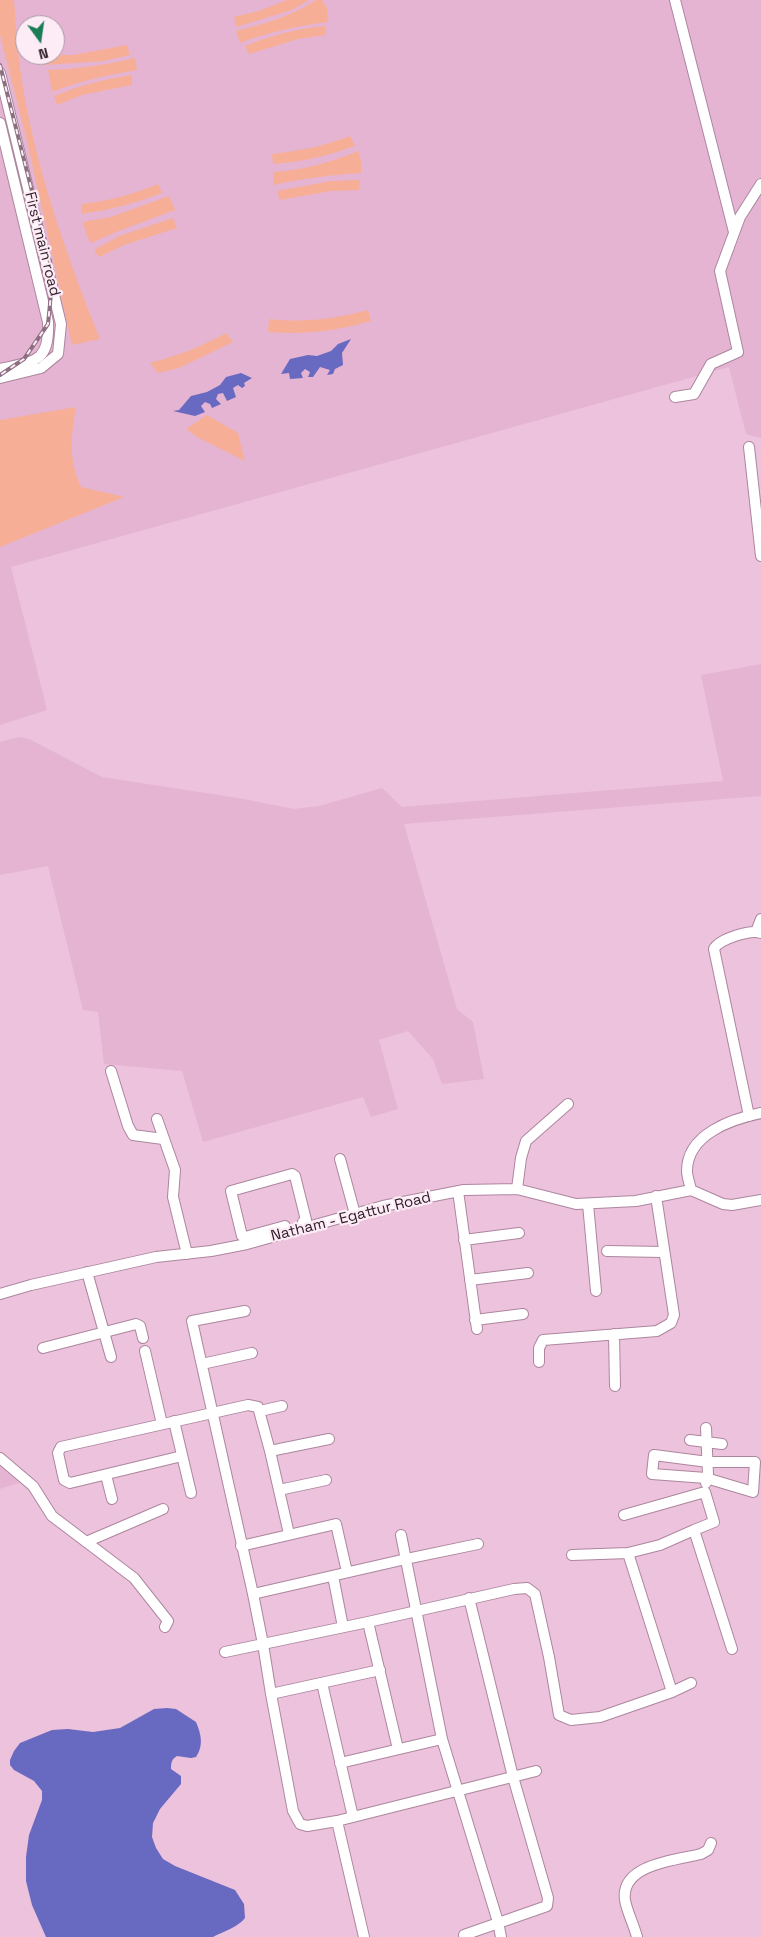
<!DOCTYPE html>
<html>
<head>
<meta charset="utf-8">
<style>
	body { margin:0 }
	#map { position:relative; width:761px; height:1937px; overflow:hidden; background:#ecc2dc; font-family:"Space Grotesk",sans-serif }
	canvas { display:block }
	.north { position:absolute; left:15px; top:15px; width:50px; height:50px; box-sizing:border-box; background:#fdebf6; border:1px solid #a998a2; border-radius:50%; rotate:166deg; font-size:14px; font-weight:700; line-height:20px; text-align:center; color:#2b1b25 }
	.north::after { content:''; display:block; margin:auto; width:18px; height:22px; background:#1b7d56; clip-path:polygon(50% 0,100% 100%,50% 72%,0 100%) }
</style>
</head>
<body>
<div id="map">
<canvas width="761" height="1937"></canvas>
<div class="north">N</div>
</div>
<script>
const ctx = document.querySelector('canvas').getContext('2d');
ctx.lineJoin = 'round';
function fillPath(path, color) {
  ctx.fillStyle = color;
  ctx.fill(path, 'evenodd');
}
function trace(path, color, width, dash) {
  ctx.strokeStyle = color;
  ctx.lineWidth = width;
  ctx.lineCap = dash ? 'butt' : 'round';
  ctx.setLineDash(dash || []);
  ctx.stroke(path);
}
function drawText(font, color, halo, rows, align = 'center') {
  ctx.font = font + ' "Space Grotesk",sans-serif';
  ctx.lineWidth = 4.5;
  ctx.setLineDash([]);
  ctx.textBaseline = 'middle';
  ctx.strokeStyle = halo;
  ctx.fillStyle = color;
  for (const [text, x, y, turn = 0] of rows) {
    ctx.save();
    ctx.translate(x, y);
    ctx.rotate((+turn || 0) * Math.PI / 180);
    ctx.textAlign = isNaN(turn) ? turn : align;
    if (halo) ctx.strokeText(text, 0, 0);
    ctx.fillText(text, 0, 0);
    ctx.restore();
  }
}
fillPath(new Path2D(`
	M0,0H761V438L746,434L729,367L11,567L47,710L0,725ZM25,25H55V55H25Z
	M761,664V796L404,824L457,1009L473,1022L484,1079L442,1084L433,1059L408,1031L379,1040L398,1109L371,1117L363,1097L203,1142L182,1071L104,1064L98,1012L83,1010L48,866L0,875V742L19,737L29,739L102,777L238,798L294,809L319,806L382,788L402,807L723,781L701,675Z
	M0,1464L25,1481L0,1489Z`), '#e5b4d3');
fillPath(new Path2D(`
	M0,0H14C16,23 17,46 20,68C33,161 65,252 100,339L72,345L27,141L0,35Z
	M287,0H309L292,10L236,27L234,17L259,11Z
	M316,0H322L327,8L328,22C297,26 269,32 240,43L236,31C264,24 292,16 316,0Z
	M325,26V35L298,39L249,54L245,46C272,35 296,29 325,26Z
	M127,45L130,55L104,61L46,65L47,55H73Z
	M135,58L137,70C107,75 80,81 52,92L48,70C78,69 106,65 135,58Z
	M132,75V85L82,95L57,105L54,96C79,86 104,79 132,75Z
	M350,136L355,146C327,156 303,162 273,164L272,154C300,151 324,146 350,136Z
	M359,151L361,162V173C332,175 303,178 274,185L273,172C304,170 330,162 359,151Z
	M360,180L359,190L331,191L280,200L277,191L331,181Z
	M158,184L162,193C136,203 110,210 81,214V204C108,201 132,195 158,184Z
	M169,196L175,210L116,232L91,243L86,234L83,222L111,217Z
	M173,218L177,228L124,245L99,257L94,250L119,236Z
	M368,310L371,321C336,331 304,335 268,332L269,319C306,323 333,319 368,310Z
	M226,333L233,342L179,368L158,373L150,363C177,356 201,347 226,333Z
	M76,407C71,439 68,456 81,487L124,497L0,547V420Z
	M207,415L238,433L245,461L197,437L186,429Z`), '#f6af96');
fillPath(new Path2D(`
	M351,339L342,353L343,365L335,369L333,374L327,375L330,370L320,367L313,377H308L310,372L305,369L301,373L303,378L290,379L289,373L281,374L290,359L308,355L317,356L331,351L338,344Z
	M241,373L252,378L244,383L245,386L242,388L238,385L233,388L236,397L227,401L223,393L218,394L216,399L221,404L212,408L210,404L205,402L201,406L205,412L195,416L173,411L179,410L191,396L207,392L220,385L226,377Z
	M167,1708L176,1709L196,1722C201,1734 204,1745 196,1757L191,1758L177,1756C172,1759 171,1762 171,1769L181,1776V1784L160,1809L153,1823L152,1837L156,1848L163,1859L175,1866L235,1890L244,1904L245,1918C237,1928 224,1931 213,1937H46L32,1905L26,1881V1857L29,1835L42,1800V1791L34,1781L14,1770L10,1765V1760L14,1751L20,1743L52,1730L68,1729L93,1732L120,1728L154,1709Z`), '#6869c1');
const minor = new Path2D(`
	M675,0L734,232
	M0,73L61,324L58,354L41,368L0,378
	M0,123L48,322C50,363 34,361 0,369
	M675,397L694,394L711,364L738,352L720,271L740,217L761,184
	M749,447L761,556
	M756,932L761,919
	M111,1071L128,1126L133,1135L163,1139
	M749,1116L714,949C719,939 751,929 761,933
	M157,1119L175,1170L173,1197L187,1254
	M340,1159L355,1214
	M517,1189L521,1158L526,1141L568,1104
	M691,1190C690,1184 687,1177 687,1171C687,1134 732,1119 761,1113
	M458,1191L477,1329
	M588,1204L596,1291
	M285,1226L245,1237L242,1236L231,1191L292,1174L295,1176L306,1220L303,1222
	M464,1240L519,1233
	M607,1251L663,1252
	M87,1272L111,1357
	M470,1280L528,1273
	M0,1294L31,1285L156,1257L211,1251L247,1244L383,1206L464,1190L517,1189L576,1204L636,1201L691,1190L723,1204L732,1205L761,1200
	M245,1311L192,1321L253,1594L406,1559L478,1544
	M475,1320L523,1314
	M614,1334L615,1386
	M43,1348L136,1324L140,1326L143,1338
	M145,1351L162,1424
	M539,1362V1348L543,1340L657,1331L671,1323L674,1315L656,1196
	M202,1364L252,1353
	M260,1411L282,1406
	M174,1421L191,1493
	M690,1440L722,1444
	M270,1451L329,1439
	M654,1455L708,1462H755L753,1492L706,1478L652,1474Z
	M182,1456L70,1483L64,1480L58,1453L61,1447L248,1405L258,1407L270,1451L289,1534
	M0,1458L33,1486L52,1516L134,1578L168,1621L165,1627
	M106,1475L112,1499
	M706,1483L708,1474L706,1428
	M279,1490L326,1480
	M624,1515L705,1492L714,1522L694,1530
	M401,1535L442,1739L498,1922L501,1937
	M86,1542L163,1509
	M241,1546L336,1524L347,1572
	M628,1553L672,1692
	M572,1555L628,1553L660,1545L694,1530L732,1649
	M333,1576L343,1627
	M368,1622L398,1749
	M225,1652L263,1644L253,1594
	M322,1683L353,1817
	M271,1694L380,1670
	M340,1763L442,1739
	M536,1771L337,1821L307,1826L300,1824L293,1811L271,1694L263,1644L368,1622L514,1589L527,1588L535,1594L549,1657L559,1715L571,1720L600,1717L672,1692L691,1683
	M337,1821L364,1937
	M464,1935L547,1906L548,1898L513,1777L469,1598
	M637,1937C634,1925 627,1912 625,1900C620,1864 677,1860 701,1854L708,1850L711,1843`);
trace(minor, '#ad869e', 12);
trace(minor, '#fff', 10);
const rail = new Path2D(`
	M0,65L53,274L48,324L24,359L0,375`);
trace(rail, '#8c6f81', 4);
trace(rail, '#fdebf6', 2, [5.5]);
drawText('15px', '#2b1b25', '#fdebf6', [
	["First main road",42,244,76],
	["Natham - Egattur Road",351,1217,-14]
]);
</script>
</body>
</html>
